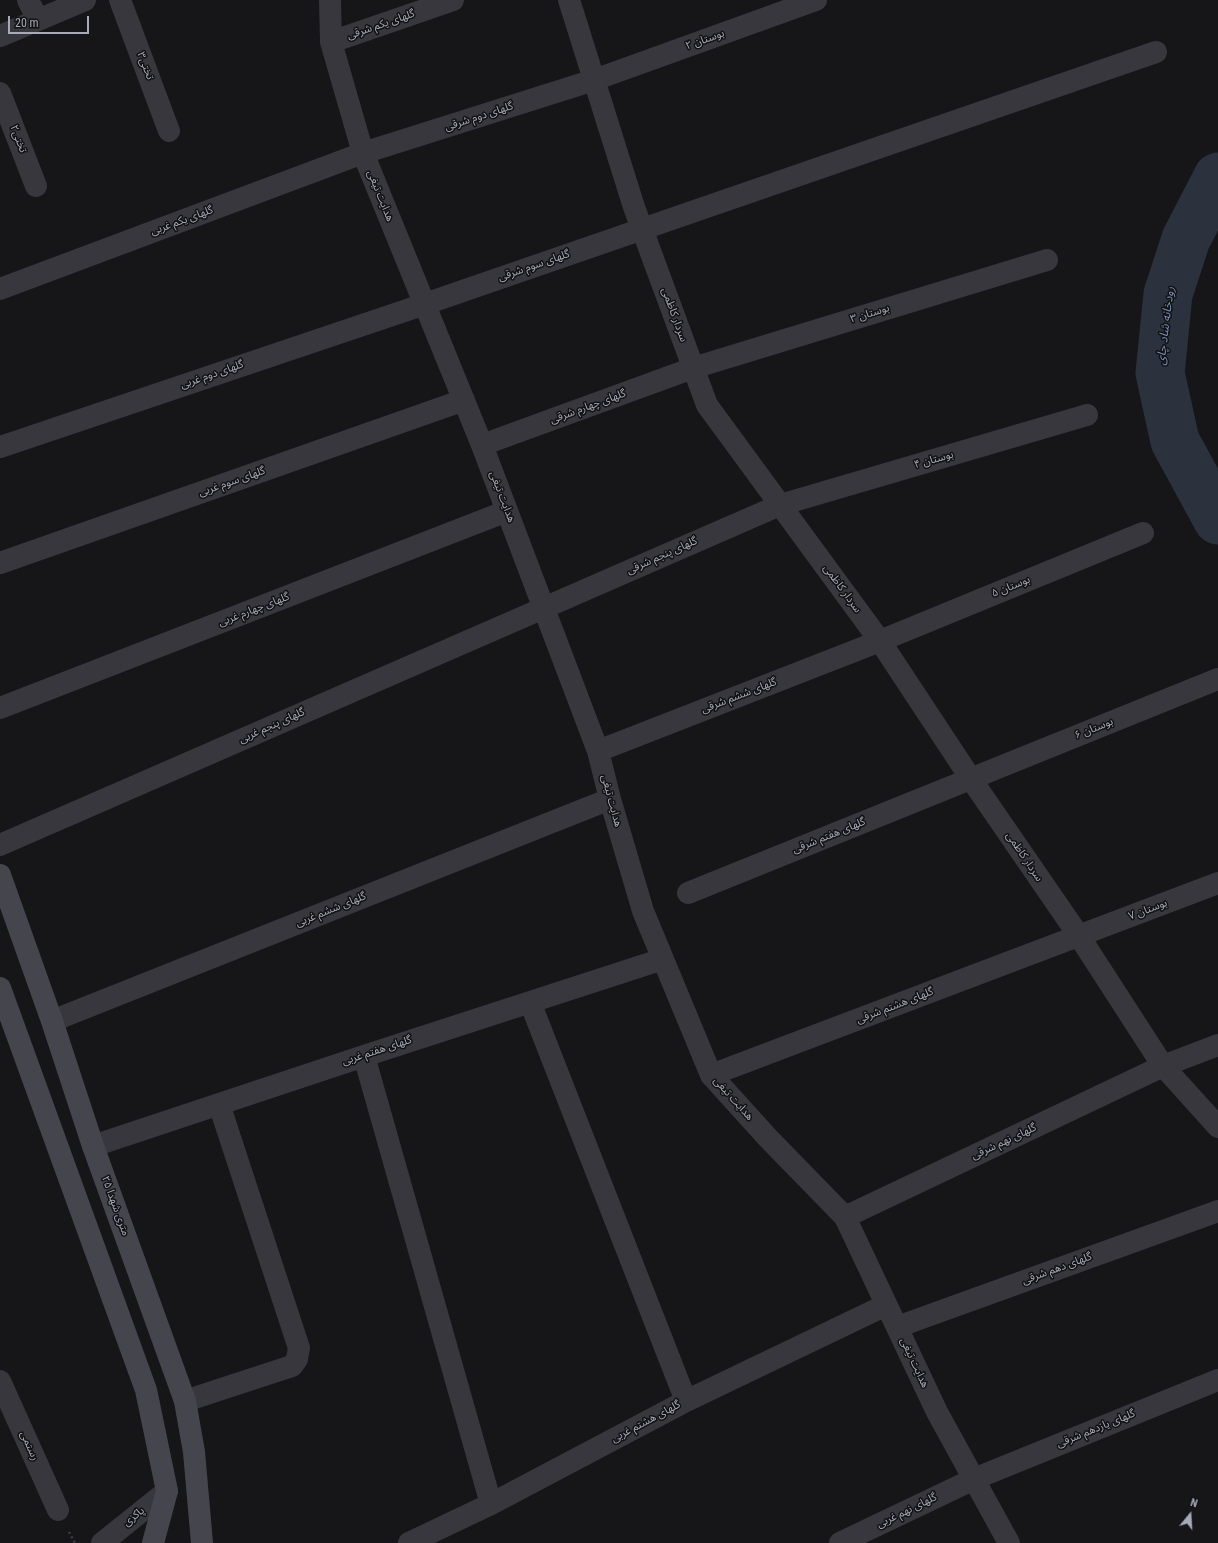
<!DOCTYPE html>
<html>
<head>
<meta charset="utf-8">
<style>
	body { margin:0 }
	#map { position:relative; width:1218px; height:1543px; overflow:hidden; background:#161618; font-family:"Roboto Condensed",sans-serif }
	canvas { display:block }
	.north { position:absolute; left:1170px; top:1495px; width:40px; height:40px; -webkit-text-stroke:3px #111113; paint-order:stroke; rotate:18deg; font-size:11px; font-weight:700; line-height:16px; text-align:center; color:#a7aab9 }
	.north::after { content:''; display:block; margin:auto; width:14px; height:18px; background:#a7aab9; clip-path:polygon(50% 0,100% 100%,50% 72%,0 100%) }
	.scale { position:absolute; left:8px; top:16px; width:81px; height:18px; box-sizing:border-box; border:2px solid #a7aab9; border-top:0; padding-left:5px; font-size:12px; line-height:14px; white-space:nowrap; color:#a7aab9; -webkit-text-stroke:3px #111113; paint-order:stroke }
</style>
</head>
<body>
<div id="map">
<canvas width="1218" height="1543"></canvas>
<div class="north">N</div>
<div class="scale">20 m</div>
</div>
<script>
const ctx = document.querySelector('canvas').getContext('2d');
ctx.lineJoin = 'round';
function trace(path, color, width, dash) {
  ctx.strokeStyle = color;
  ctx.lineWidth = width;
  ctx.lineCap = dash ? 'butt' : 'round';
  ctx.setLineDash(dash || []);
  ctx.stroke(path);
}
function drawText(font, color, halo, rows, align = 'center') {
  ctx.font = font + ' "Roboto Condensed","Noto Sans Arabic",sans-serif';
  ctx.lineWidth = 3;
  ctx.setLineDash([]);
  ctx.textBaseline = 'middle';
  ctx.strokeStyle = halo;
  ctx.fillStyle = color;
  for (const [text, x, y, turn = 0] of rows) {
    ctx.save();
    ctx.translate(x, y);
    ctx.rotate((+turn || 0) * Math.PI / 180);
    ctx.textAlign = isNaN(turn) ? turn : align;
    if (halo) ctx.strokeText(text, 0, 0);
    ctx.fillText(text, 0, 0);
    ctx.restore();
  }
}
trace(new Path2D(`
	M1218,177L1186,239L1168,294L1160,373L1175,441L1218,520`), '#2b323d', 49);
trace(new Path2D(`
	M69,1532L75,1543`), '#3d3e45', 2.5, [2, 3]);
trace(new Path2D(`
	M28,0L38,20
	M120,0L169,131
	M330,0L331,42L363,153L482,445L598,751L610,799L643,911L711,1075L768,1138L845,1217L937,1412L1009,1543
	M0,36L85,0
	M331,42L453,0
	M0,93L36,186
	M0,289L363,153L594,80L816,0
	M482,445L693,368L1047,260
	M0,447L425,304L1156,52
	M0,563L464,400
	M0,708L507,511
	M598,751L880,641L1143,533
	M0,845L780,505L1087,415
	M688,893L1218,679
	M530,1002L686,1401
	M52,1021L610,799
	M364,1056L491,1504
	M711,1075L1218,883
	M93,1146L364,1056L663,959
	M845,1217L1163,1066L1218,1045
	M897,1327L1218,1211
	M0,1381L58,1510
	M185,1401L292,1366L297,1359L299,1348L219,1104
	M102,1543L167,1491
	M409,1543L491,1504L686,1401L886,1305
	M840,1543L974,1479L1218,1380`), '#37373d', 22);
trace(new Path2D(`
	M569,0L634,207L707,405L880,641L971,779L1079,936L1163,1066L1218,1127`), '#37373d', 22);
trace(new Path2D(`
	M0,875L52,1021L93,1146L185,1401L194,1452L202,1543
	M0,988L146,1390L167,1491L153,1543`), '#45454e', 22);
drawText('11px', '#a7aab9', '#111113', [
	["گلهای یکم شرقی",381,25,-19],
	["بوستان ۲",705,40,-20],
	["تختی۳",145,66,69],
	["گلهای دوم شرقی",479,117,-18],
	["تختی۲",18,139,69],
	["هدایت تیغی",380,196,68],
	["گلهای یکم غربی",182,221,-20],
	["گلهای سوم شرقی",534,266,-19],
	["بوستان ۳",870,314,-17],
	["سردار کاظمی",674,315,70],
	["گلهای دوم غربی",212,375,-19],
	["گلهای چهارم شرقی",588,407,-20],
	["بوستان ۴",934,460,-16],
	["گلهای سوم غربی",232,482,-19],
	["هدایت تیغی",502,497,69],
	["گلهای پنجم شرقی",662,556,-24],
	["بوستان ۵",1011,587,-22],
	["سردار کاظمی",842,589,54],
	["گلهای چهارم غربی",254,610,-21],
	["گلهای ششم شرقی",739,696,-21],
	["گلهای پنجم غربی",272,726,-24],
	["بوستان ۶",1094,729,-22],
	["هدایت تیغی",611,801,75],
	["گلهای هفتم شرقی",829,836,-22],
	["سردار کاظمی",1024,857,56],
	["گلهای ششم غربی",331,910,-22],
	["بوستان ۷",1148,910,-21],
	["گلهای هشتم شرقی",895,1006,-21],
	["گلهای هفتم غربی",377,1051,-18],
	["هدایت تیغی",733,1099,48],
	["گلهای نهم شرقی",1004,1142,-25],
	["۲۵ متری شهدا",115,1206,70],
	["گلهای دهم شرقی",1057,1269,-20],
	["هدایت تیغی",914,1363,65],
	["گلهای هشتم غربی",646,1422,-28],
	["گلهای یازدهم شرقی",1096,1429,-22],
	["رستمی",29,1446,66],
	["گلهای نهم غربی",907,1511,-26],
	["پاکزی",134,1517,-39]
]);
drawText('italic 12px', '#7c91b6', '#111113', [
	["رودخانه شاد چای",1166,326,-83]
]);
</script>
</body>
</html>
